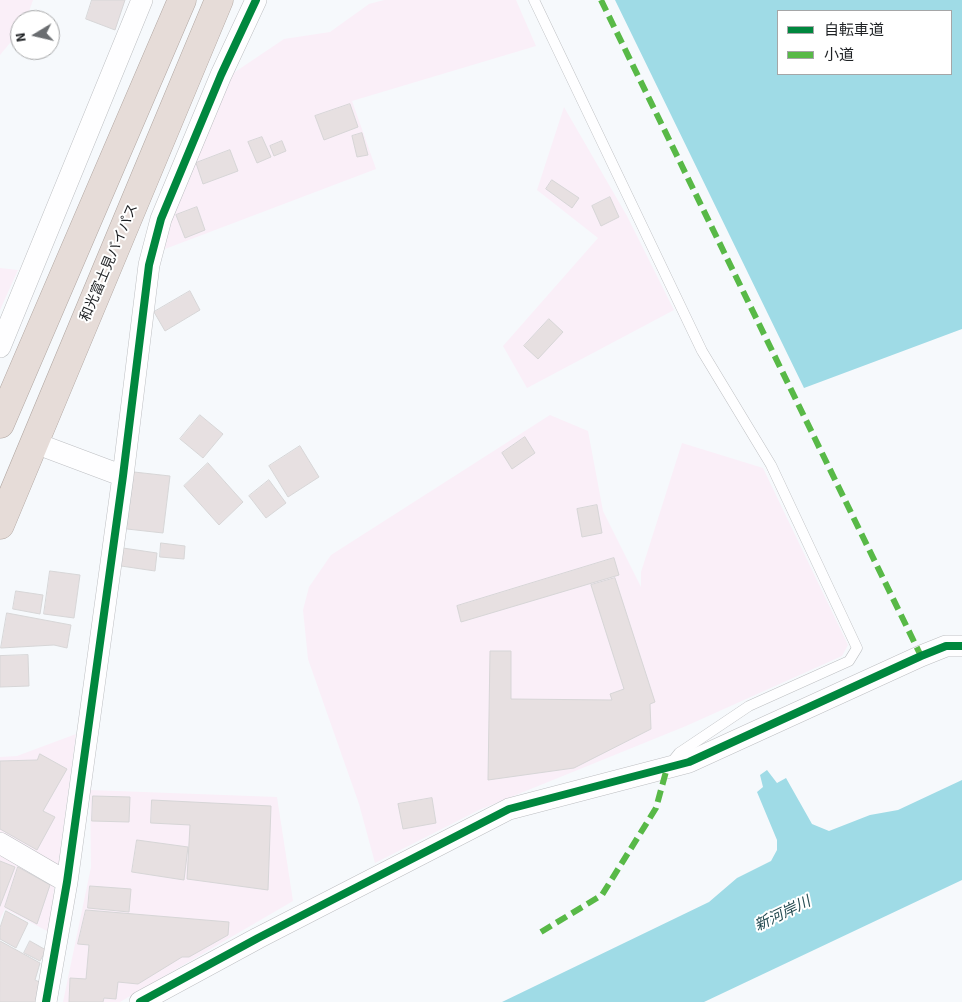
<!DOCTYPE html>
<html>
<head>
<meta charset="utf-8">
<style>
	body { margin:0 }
	#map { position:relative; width:962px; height:1002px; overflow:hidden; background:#f6f9fc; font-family:"Source Sans 3","Noto Sans JP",sans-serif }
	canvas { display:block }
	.legend { position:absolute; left:777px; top:10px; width:175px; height:65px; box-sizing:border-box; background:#fff; border:1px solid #a5a6a7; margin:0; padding:6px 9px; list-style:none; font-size:15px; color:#1e2124 }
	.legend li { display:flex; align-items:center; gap:10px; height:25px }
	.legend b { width:25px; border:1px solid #a5a6a7 }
	.north { position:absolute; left:10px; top:10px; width:50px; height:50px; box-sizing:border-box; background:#fff; border:1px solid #a5a6a7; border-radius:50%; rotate:261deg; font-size:14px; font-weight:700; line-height:20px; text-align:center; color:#1e2124 }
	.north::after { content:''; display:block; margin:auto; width:18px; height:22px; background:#6a6d70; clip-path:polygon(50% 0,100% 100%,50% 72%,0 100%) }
</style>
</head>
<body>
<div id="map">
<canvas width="962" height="1002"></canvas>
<ul class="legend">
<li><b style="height:6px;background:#00873e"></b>自転車道</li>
<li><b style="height:6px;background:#58b947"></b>小道</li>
</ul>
<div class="north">N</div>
</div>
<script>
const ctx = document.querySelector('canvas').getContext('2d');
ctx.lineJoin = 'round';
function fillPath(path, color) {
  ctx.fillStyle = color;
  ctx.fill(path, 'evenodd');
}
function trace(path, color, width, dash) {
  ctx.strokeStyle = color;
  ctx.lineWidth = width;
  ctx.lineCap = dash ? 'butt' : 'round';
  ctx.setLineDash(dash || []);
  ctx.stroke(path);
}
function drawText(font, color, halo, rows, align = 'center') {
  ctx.font = font + ' "Source Sans 3","Noto Sans JP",sans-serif';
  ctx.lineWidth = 4;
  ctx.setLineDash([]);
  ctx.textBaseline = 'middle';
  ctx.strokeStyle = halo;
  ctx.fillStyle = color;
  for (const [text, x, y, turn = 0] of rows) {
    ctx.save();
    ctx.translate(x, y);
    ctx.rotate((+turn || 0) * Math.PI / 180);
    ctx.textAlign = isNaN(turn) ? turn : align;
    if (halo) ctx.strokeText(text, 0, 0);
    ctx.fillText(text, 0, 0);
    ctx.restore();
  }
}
fillPath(new Path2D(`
	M0,0H33L26,20H20V31L0,55Z
	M384,0H516L536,46L352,101L376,169L165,249V232L232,74L284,39L330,32L369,4Z
	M564,107L627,216L674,310L527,388L503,346L598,238L537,190Z
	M0,268L18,270L0,310Z
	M550,415L588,431L603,511L641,587V572L682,443L763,468L848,645L842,656L686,726L479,810L375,863L359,804L308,659L303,610L309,587L331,555Z
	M76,734L58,868L0,834V757L17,756Z
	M90,790L277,797L293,901L120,1002H63L91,867Z
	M0,851L55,882L49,932L5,909L0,919Z`), '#faeff8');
fillPath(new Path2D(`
	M615,0H962V329L804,388ZM778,11H951V74H778Z
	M767,770L777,783L786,778L812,824L829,831L870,815L898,810L962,780V880L704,1002H502L709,902L737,878L771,861L777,850V840L757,792L763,787L760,775Z`), '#9fdbe6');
const building = new Path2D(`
	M92,0H125L115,30L86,19Z
	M350,104L358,127L324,140L315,116Z
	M362,133L368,155L357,157L352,136Z
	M262,137L271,157L257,163L248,142Z
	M282,141L286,151L274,156L270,146Z
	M230,150L238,171L203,184L196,163Z
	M552,180L579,198L572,208L546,189Z
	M610,197L619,217L601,226L592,206Z
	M197,207L205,230L185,238L176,215Z
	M190,291L200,310L165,331L154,312Z
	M549,319L563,332L538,359L524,346Z
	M200,415L223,434L203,458L180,439Z
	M525,437L535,453L512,469L502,453Z
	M300,446L319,477L288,497L269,466Z
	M208,463L243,502L219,525L184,486Z
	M134,472L170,476L163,533L127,529Z
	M269,480L286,503L266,518L249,496Z
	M597,505L602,533L582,537L577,509Z
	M161,543L185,546L184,559L160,557Z
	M123,548L157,553L155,571L121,566Z
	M614,558L619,575L461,622L457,606Z
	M50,571L80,575L74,618L44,614Z
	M615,578L655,702L650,704L651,729L574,768L488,780L490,651H511V699L612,700L610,694L624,689L591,585Z
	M16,591L43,595L40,614L13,609Z
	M7,613L71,625L67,648L54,645L1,648Z
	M28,655L29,686L0,687V656Z
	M40,754L67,769L43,811L55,817L37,850L0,829V761L37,760Z
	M93,796L130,797L129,822L92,821Z
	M432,798L436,823L403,829L398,804Z
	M152,800L271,806L268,890L187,879L190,825L151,823Z
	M137,840L188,847L184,880L132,872Z
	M0,861L15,867L0,906Z
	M18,867L50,885L37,924L5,907Z
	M90,886L131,889L129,912L88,908Z
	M86,910L229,922L228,935L189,957H182L138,984L118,982L116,999L104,998L103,1002H69L70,978L86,979L89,945L78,944Z
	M6,911L28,923L16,948L0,939V928Z
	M0,941L40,963L35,980L42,983L36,1002H0Z
	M30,941L46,950L40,961L24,953Z`);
fillPath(building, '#e7e0e1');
trace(building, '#d7d6d7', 1);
const service = new Path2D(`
	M534,0L702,351L771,465L857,648L849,661L749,706L679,753L671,763`);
const minor = new Path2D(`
	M0,347L142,0
	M35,443L123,476
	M0,843L67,882
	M46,1002L67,882L123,476L149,265L161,219L221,75L256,0
	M140,1002L258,938L509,809L689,762L921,656L946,646H962`);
const trunk = new Path2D(`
	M0,424L182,0
	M0,525L219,0`);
trace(service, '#bdbfc2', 11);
trace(minor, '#bdbfc2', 22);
trace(trunk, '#b0a6a1', 29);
trace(service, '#fefeff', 10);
trace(minor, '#fefeff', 21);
trace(trunk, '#e6dcd8', 28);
trace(new Path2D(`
	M601,0L921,656
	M541,932L602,895L656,808L667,768`), '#58b947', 6, [12, 6]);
trace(new Path2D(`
	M46,1002L67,882L123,476L149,265L161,219L221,75L256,0
	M140,1002L258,938L509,809L689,762L921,656L946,646H962`), '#00873e', 8);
drawText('14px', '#1e2124', '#fff', [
	["和光富士見バイパス",110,263,-67]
]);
drawText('italic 15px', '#244b51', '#fff', [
	["新河岸川",783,915,-26]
]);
</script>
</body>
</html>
